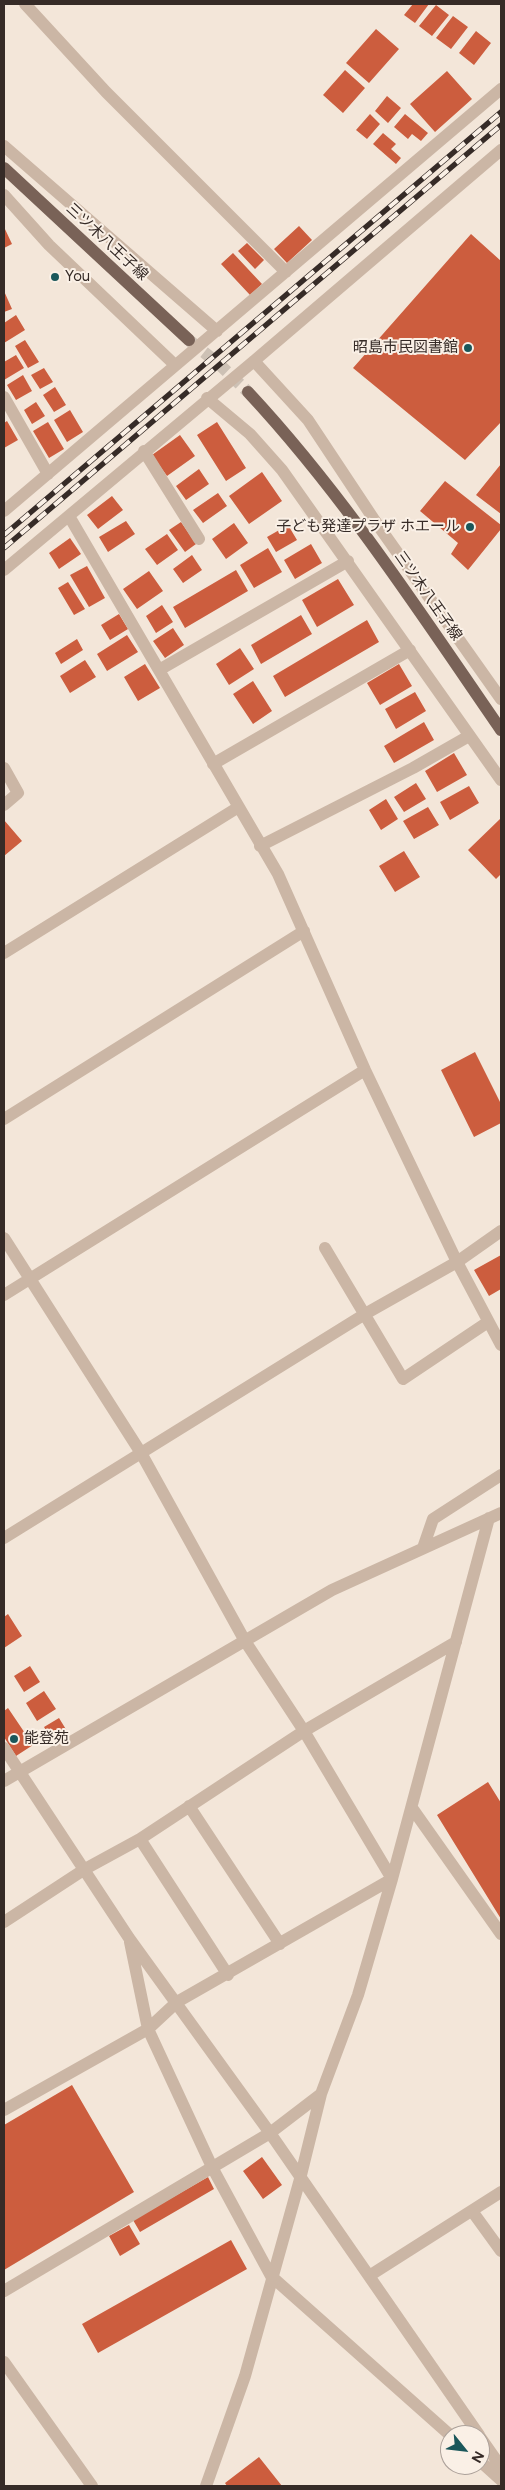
<!DOCTYPE html>
<html>
<head>
<meta charset="utf-8">
<style>
	body { margin:0 }
	#map { position:relative; width:505px; height:2490px; overflow:hidden; background:#f3e6d9; font-family:Figtree,sans-serif }
	canvas { display:block }
	.frame { position:absolute; inset:0; border:5px solid #362b27; pointer-events:none }
	.north { position:absolute; left:440px; top:2425px; width:50px; height:50px; box-sizing:border-box; background:#faf0e6; border:1px solid #aca19a; border-radius:50%; rotate:119deg; font-size:14px; font-weight:700; line-height:20px; text-align:center; color:#362b27 }
	.north::after { content:''; display:block; margin:auto; width:18px; height:22px; background:#1a575a; clip-path:polygon(50% 0,100% 100%,50% 72%,0 100%) }
</style>
</head>
<body>
<div id="map">
<canvas width="505" height="2490"></canvas>
<div class="frame"></div>
<div class="north">N</div>
</div>
<script>
const ctx = document.querySelector('canvas').getContext('2d');
ctx.lineJoin = 'round';
function fillPath(path, color) {
  ctx.fillStyle = color;
  ctx.fill(path, 'evenodd');
}
function trace(path, color, width, dash) {
  ctx.strokeStyle = color;
  ctx.lineWidth = width;
  ctx.lineCap = dash ? 'butt' : 'round';
  ctx.setLineDash(dash || []);
  ctx.stroke(path);
}
function drawText(font, color, halo, rows, align = 'center') {
  ctx.font = font + ' Figtree,"Noto Sans JP",sans-serif';
  ctx.lineWidth = 4;
  ctx.setLineDash([]);
  ctx.textBaseline = 'middle';
  ctx.strokeStyle = halo;
  ctx.fillStyle = color;
  for (const [text, x, y, turn = 0] of rows) {
    ctx.save();
    ctx.translate(x, y);
    ctx.rotate((+turn || 0) * Math.PI / 180);
    ctx.textAlign = isNaN(turn) ? turn : align;
    if (halo) ctx.strokeText(text, 0, 0);
    ctx.fillText(text, 0, 0);
    ctx.restore();
  }
}
fillPath(new Path2D(`
	M413,4H429L415,23L404,15Z
	M436,5L449,15L432,36L419,26Z
	M453,16L468,27L451,49L436,38Z
	M376,29L399,49L369,83L346,63Z
	M476,31L491,43L474,65L459,53Z
	M345,70L365,88L343,113L323,95Z
	M447,71L472,99L435,132L410,104Z
	M387,96L401,108L388,123L375,111Z
	M370,114L380,124L367,139L356,130Z
	M405,114L428,133L421,141L412,134L408,139L394,127Z
	M383,133L396,144L391,149L401,158L396,164L373,144Z
	M299,226L312,240L287,263L274,249Z
	M4,227L12,244L4,248Z
	M471,234L501,261V422L465,460L353,368Z
	M247,243L264,260L255,269L238,251Z
	M233,253L262,284L250,295L221,264Z
	M4,291L12,309L4,312Z
	M16,315L25,330L4,343V323Z
	M25,340L39,362L28,368L15,346Z
	M16,355L24,368L4,380V362Z
	M44,368L53,382L40,389L31,375Z
	M23,375L32,391L16,400L7,385Z
	M55,387L66,405L54,412L43,395Z
	M36,402L45,416L32,424L24,410Z
	M70,410L83,432L67,442L54,420Z
	M7,421L18,440L4,448V423Z
	M48,422L64,449L49,458L33,431Z
	M217,422L246,468L226,481L197,435Z
	M180,435L195,456L167,476L152,455Z
	M501,464V514L476,495Z
	M199,469L209,484L186,500L176,486Z
	M262,472L282,501L249,524L229,496Z
	M445,481L501,525V529L468,570L451,554L458,543L420,511Z
	M218,493L227,506L203,523L193,510Z
	M112,496L123,510L98,529L87,515Z
	M126,521L135,534L108,552L99,537Z
	M181,522L196,544L185,552L169,530Z
	M234,523L248,543L226,559L212,539Z
	M288,525L297,540L276,552L267,537Z
	M167,534L178,550L157,565L145,549Z
	M70,538L81,554L59,569L49,553Z
	M311,544L322,563L295,579L284,560Z
	M268,548L282,572L254,588L240,565Z
	M192,555L202,570L183,583L173,569Z
	M87,566L105,598L89,607L70,575Z
	M236,570L248,591L185,628L173,607Z
	M149,571L163,591L137,609L123,589Z
	M338,579L354,605L317,627L302,600Z
	M68,582L85,609L74,615L58,588Z
	M162,605L173,622L156,633L146,616Z
	M119,614L128,629L110,640L101,625Z
	M301,615L312,634L261,664L251,645Z
	M367,620L379,642L285,697L273,676Z
	M173,628L184,645L165,658L153,641Z
	M127,635L138,652L107,671L97,654Z
	M77,639L83,650L61,664L55,653Z
	M240,648L254,669L229,685L216,664Z
	M85,660L96,677L70,693L60,676Z
	M145,664L160,688L138,701L124,677Z
	M399,664L412,686L380,705L367,683Z
	M253,681L272,711L253,724L233,694Z
	M415,692L426,711L396,729L385,709Z
	M424,722L434,740L394,763L384,746Z
	M454,753L467,775L437,792L425,771Z
	M416,783L426,799L404,812L394,797Z
	M469,786L479,803L450,820L440,802Z
	M386,799L398,819L381,830L369,810Z
	M428,807L439,825L414,839L403,821Z
	M501,818V874L496,879L468,850Z
	M4,820L22,841L4,856Z
	M404,851L420,877L395,892L379,866Z
	M475,1052L501,1104V1123L474,1137L441,1070Z
	M501,1255V1289L489,1296L474,1270Z
	M8,1614L22,1636L4,1648V1617Z
	M30,1666L40,1682L24,1692L14,1676Z
	M44,1691L56,1709L37,1721L26,1703Z
	M8,1708L33,1745L16,1756L4,1737V1711Z
	M59,1718L67,1731L52,1740L44,1727Z
	M488,1782L501,1803V1919L437,1815Z
	M72,2085L134,2192L4,2270V2125Z
	M262,2157L282,2185L263,2199L243,2171Z
	M208,2177L214,2189L140,2232L133,2220Z
	M129,2225L140,2244L120,2256L109,2236Z
	M231,2240L247,2269L98,2353L82,2324Z
	M259,2457L282,2486H227L225,2483Z`), '#cc5d3e');
trace(new Path2D(`
	M190,341L220,365L248,392`), '#cdc1b5', 12, [12, 6]);
trace(new Path2D(`
	M25,4L106,92L286,272
	M4,146L217,331
	M4,195L49,245L175,365
	M254,361L308,420L375,521L501,699
	M4,397L48,474
	M207,398L250,434L282,470L501,780
	M144,451L199,539
	M4,511L501,89
	M69,516L278,874L365,1070L457,1262L501,1345
	M4,570L254,361L501,150
	M159,670L348,561
	M213,764L410,650
	M4,768L18,793L4,805
	M260,846L413,768L469,736
	M4,953L237,808
	M4,1119L304,931
	M4,1238L141,1453L245,1641L304,1731L392,1879L177,2002L148,2029L4,2110
	M325,1248L403,1379L488,1322
	M4,1295L365,1070
	M4,1538L365,1314L457,1262L501,1231
	M423,1548L433,1519L501,1475
	M4,1748L129,1938L270,2133L479,2435
	M4,1781L332,1590L501,1513
	M189,1806L280,1944
	M412,1808L501,1934
	M140,1839L228,1975
	M4,1922L85,1869L140,1839L304,1731L456,1642
	M130,1942L148,2029L212,2167L271,2276L450,2435
	M472,2211L501,2251
	M369,2276L501,2192
	M4,2291L270,2133L321,2094
	M4,2362L92,2486
	M480,2437L501,2467
	M480,2461L501,2480
	M206,2486L245,2376L300,2179L321,2094L358,1995L392,1879L489,1518`), '#cbb6a5', 12);
trace(new Path2D(`
	M4,168L189,340
	M248,392C344,495 421,614 501,730`), '#796257', 12);
const rail = new Path2D(`
	M4,535L501,112
	M4,548L501,125`);
trace(rail, '#362b27', 5.5);
trace(rail, '#faf0e6', 4, [11]);
for (const [x, y, r, color] of [
	[55,277,5,"#1a575a"],
	[468,348,5,"#1a575a"],
	[470,527,5,"#1a575a"],
	[14,1739,5,"#1a575a"]
]) {
  const dot = new Path2D();
  dot.arc(x, y, r, 0, 2 * Math.PI);
  ctx.fillStyle = color;
  ctx.fill(dot);
  trace(dot, '#faf0e6', 2);
}
drawText('15px', '#362b27', '#faf0e6', [
	["三ツ木八王子線",107,242,43],
	["三ツ木八王子線",428,596,55]
]);
drawText('15px', '#362b27', '#faf0e6', [
	["You",65,277],
	["昭島市民図書館",458,348,"right"],
	["子ども発達プラザ ホエール",460,527,"right"],
	["能登苑",24,1739]
], 'left');
</script>
</body>
</html>
